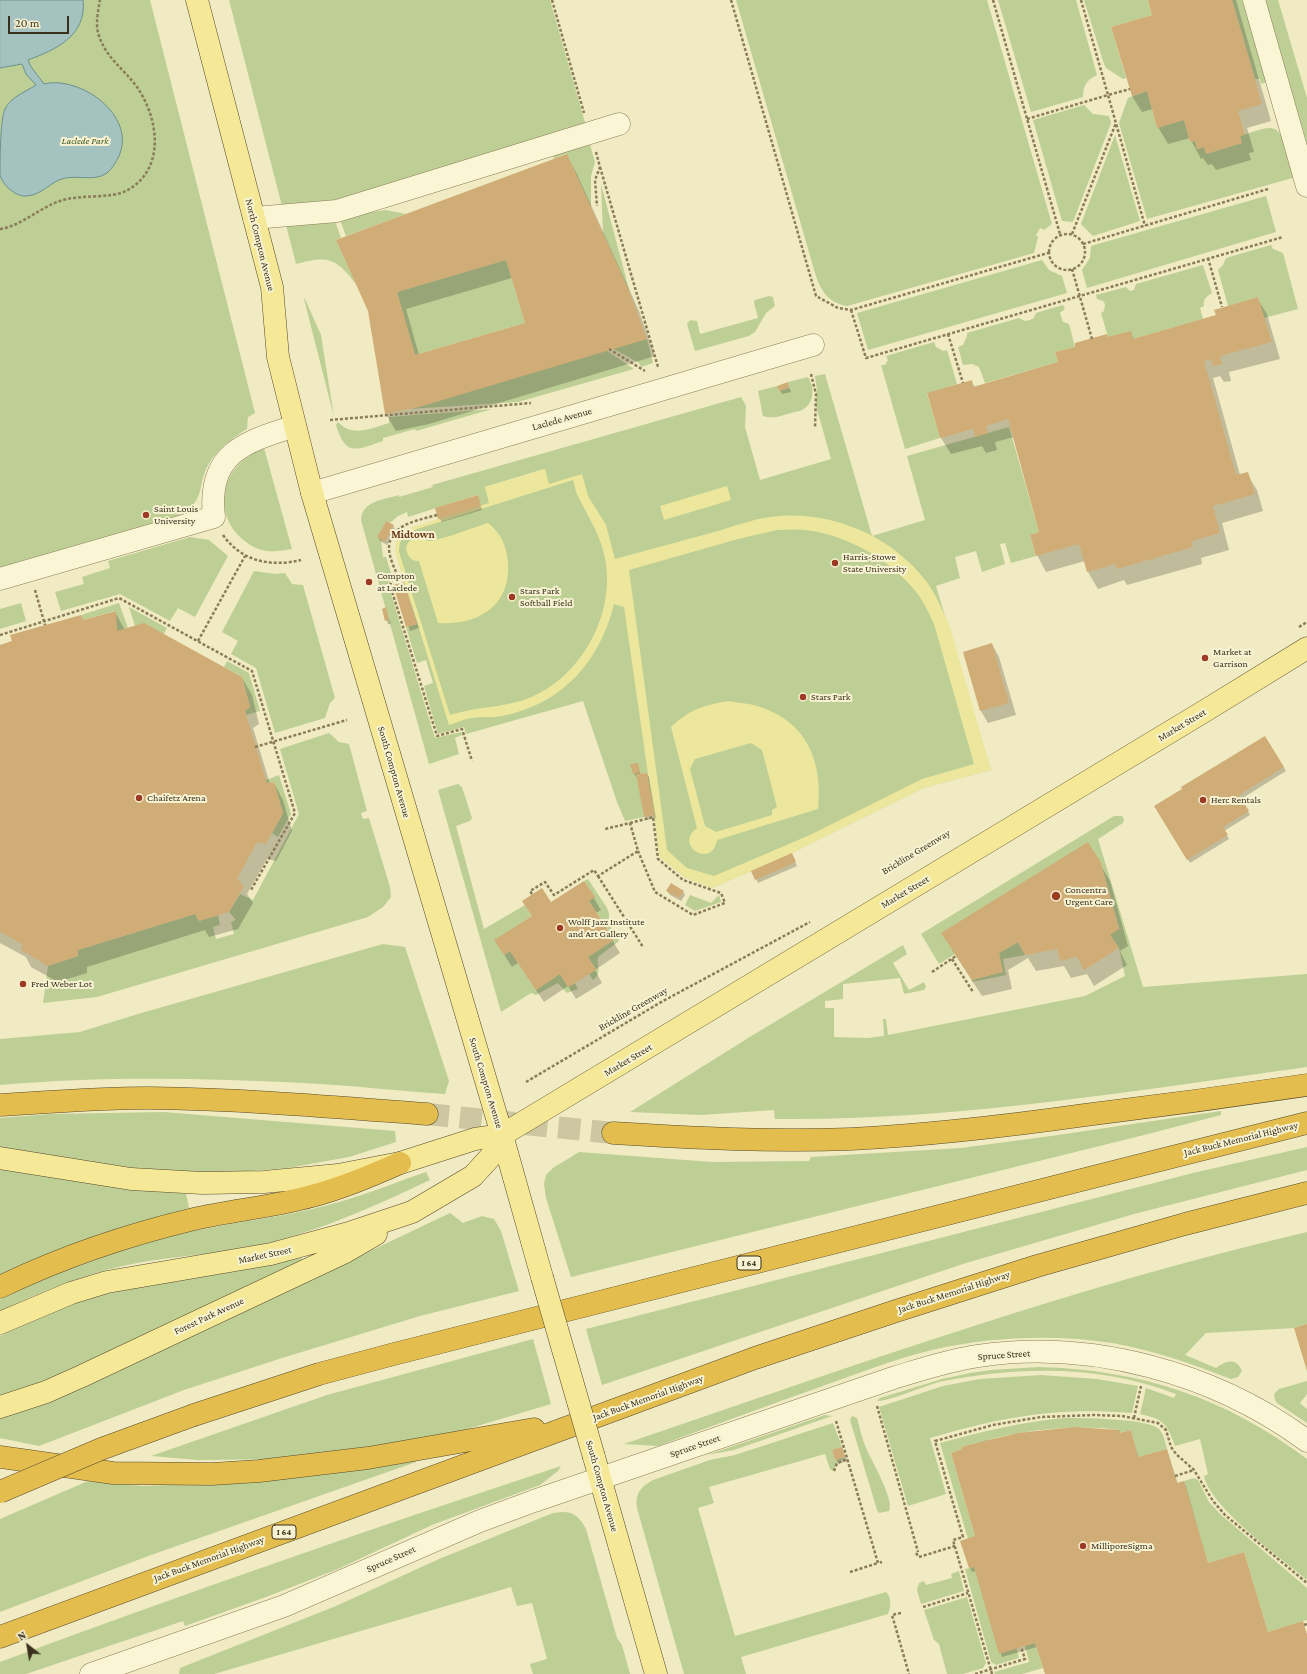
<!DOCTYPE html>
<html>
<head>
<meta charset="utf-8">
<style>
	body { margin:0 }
	#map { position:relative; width:1307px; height:1674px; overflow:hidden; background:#f0ebc2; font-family:"Crimson Pro",serif }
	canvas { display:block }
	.north { position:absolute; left:8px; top:1626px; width:40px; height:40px; -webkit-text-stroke:3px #f7f3d2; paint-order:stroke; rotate:329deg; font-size:11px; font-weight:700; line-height:16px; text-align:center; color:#3a301d }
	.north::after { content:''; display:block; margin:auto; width:14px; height:18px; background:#3a301d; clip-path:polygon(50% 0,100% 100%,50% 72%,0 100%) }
	.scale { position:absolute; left:8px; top:16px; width:61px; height:18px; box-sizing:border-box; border:2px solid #3a301d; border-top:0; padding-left:5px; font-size:12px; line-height:14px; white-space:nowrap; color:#3a301d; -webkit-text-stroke:3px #f7f3d2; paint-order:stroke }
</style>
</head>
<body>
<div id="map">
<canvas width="1307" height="1674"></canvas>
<div class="north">N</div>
<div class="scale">20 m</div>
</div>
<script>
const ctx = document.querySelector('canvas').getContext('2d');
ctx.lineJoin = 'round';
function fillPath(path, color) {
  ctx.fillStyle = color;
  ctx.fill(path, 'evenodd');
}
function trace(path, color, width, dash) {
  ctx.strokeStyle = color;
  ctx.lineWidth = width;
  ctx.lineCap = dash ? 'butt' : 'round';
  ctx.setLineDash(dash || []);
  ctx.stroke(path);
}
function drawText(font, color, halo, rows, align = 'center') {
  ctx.font = font + ' "Crimson Pro",serif';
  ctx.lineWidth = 4;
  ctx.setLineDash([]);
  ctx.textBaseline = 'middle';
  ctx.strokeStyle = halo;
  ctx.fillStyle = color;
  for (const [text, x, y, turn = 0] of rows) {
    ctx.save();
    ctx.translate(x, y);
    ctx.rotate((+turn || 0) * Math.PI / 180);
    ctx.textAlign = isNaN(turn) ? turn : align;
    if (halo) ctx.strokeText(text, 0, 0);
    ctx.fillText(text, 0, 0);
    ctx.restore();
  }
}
fillPath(new Path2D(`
	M0,0H150L255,413L248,417L247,429C232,438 217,449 208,465C196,488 207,501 177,516L0,568Z
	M229,0H550L586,126L346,201L283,210Z
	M736,0H987L1052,224L1044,230L1040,228L1036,235L1038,237L1034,253L847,306C827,302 821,291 815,273Z
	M998,0H1076L1097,75C1087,80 1083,85 1083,97L1031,112Z
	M1084,0H1150L1148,1L1152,15L1111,27L1126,78L1123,79L1106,68L1104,64Z
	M1232,0H1242L1267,82L1261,84L1260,79H1255Z
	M1264,0H1278L1307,98V144Z
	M1147,91L1157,128L1184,120L1190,142L1195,141L1197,149L1204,147L1206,154L1242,143L1240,136C1249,134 1260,128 1270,128C1285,127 1292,165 1296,177L1147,219L1119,123L1128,98Z
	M1084,105L1093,114L1109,116L1111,123L1073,222L1062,221L1033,120Z
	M1115,135L1140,221L1093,236L1081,224Z
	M589,141L595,162L591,176V208L566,154L554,159L552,152Z
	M601,184L630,293L603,233Z
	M1266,196L1276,232L1087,288L1082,270L1090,258L1091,246Z
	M386,210L406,214L346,236L339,217Z
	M334,218L341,238L336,240L356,284C336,258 328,255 296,264L286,225Z
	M1271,245L1273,249L1283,253L1298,309L1264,318L1258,297L1228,306L1218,270L1223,265L1226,258Z
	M506,260L525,323L415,355L397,292Z
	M1042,260L1049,270L1062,276L1067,293L868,350L857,313Z
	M1203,265L1212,293C1206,297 1203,299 1204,306L1200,308L1203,319L1133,339L1108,337L1101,313L1104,311L1105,304L1103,301L1097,299L1096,295L1126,287L1130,291L1134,290L1136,284Z
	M769,296L773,297L775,306L766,313L755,332L749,336L695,351L687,324L690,320L697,321L700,334L758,318L754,303L755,300Z
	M304,299H305L321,335L334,417Z
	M1063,305L1065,309L1060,313L1063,322L1069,324L1075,347L1055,352L1058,362L985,383L979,367L972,364L963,365L958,347L963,345L967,336V333L1019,318L1025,321C1032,320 1034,319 1036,313Z
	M647,339L653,363L641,367L639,363L612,348Z
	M934,342L936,347L943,351L947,350L957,384L927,394L940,438L905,449L881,365H885L888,360L886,356Z
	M606,350L634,369L518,402L411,409Z
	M825,374L872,536L925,520L907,456L1009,427L1039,532L1030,535L1036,556L1011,563L1005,543L1000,544L1005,564L982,572L976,551L955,557L960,578L936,586L991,770L923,788L792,853L712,888L684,877L660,857L647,773L637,774L644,817L625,821L617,802L583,701L466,734L464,727L438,734L424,686L433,683L426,660L417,663L406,627L417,624L396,554C395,540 398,535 410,528L481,506L477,495L408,517L407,512L398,516L390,523L386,521L377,537L381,539L383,557H386L392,576L388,584L435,738L461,732L462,735L455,738L459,754L429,764L361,520C362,501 383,500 399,495V497L433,487L432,485L741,397L746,406L745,427L760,480L831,459L816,406L817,390L815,376ZM544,469L490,503L485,487Z
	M808,377C814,386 815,401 805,408C802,411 795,412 791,413C780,416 774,419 763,416L758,391L777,386L779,391L789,388L788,382Z
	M492,409L416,431L415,429L383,438V441C356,450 346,457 336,425L338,422C352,438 372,428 389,423V417Z
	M264,448L292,549C284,550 276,552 267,551C256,550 246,543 238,535C210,503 227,462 264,448Z
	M190,537L209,540L228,556L195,617L178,608L170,621L120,594L61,611L55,592L84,584L82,577L110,568L108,561Z
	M254,571L275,574L285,573L292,584L303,585L335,698L330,703L325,718L275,733L256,668L231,654L238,641L222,632Z
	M21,603L26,621L0,629V609Z
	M119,603L128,628L117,631L115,611L83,620L81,615Z
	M129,607L167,628L164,634L135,626Z
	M227,661L249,673L260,711L246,715L245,711L250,707L242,677L224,667Z
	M329,733L339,742L349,744L367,811L361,813L363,819L369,818L390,887L391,897L383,907L368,917L97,997L43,1003L48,966L78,956V950L195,914L199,921L218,915L220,925L213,927L216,939L234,934L231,922L236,920L229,912L240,894L253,900L299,814L280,749Z
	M279,775L291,814L278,837L272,833L283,813L274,782L267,783L266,780Z
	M458,784L462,787L472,818L470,821L456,826L484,929L525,905L532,916L495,940L504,955L510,951L536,990L560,974L568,987L575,983L578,989L567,993L558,983L556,984L536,995L531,993L501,1012L438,790Z
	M1114,816H1122L1124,819L1123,823L1098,839L1143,987L1307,974V1067C1131,1091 953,1121 775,1119L774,1110L701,1115L630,1112L753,1035L903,945L907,954L893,963L909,990L924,982L926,987L924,990L904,994L900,978L843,984V999L825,1001V1008H834V1037L868,1038L884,1036L883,1019H886L888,1035L1085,996L1125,976L1119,948L1110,935L1119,928L1101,864L1088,843L942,933L955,954L939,964L921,934Z
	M588,879L607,908L609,913V924L619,941L598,957C596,967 603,972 593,980L589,974L596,969L588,957L614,940L589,901L594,897L584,881Z
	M690,895L711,903L719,895L721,902L695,911L685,905Z
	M1018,942L1025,955L1003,959L1006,975L972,982V980L1003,972L999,953Z
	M383,944L405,947L449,1081L445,1094C397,1091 350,1085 303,1083C202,1078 100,1076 0,1085V1039L80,1032L138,1014Z
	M1221,1111V1115L1148,1134L571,1277L546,1198L544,1184L546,1175L553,1168L579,1152L712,1162L809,1161L811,1157L961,1148L1051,1136Z
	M164,1112L395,1131L396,1142L349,1157L288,1168L225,1173L149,1170L0,1149V1118L50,1114Z
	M1307,1147V1170L1134,1214L966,1263L602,1385L586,1329L1193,1173Z
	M0,1168L186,1194L189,1208L103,1233L45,1255L0,1277Z
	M426,1172L430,1180C375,1206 320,1231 260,1245C211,1256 159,1256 110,1269C72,1279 36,1294 0,1311V1300C62,1268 141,1241 209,1228C254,1219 302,1214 346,1200C373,1192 399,1181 426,1172Z
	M450,1213L463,1223L482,1216L494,1219L501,1231L519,1291L420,1316L282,1358L184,1390L39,1446L0,1438V1417L322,1274Z
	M1307,1232V1324L1294,1328L1206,1333L1185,1355L1216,1368C1226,1361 1236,1357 1242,1371L1238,1377L1231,1379C1192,1364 1153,1350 1112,1343C1054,1334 989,1337 932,1350C894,1359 857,1374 820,1387C766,1406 712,1426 658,1446L624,1444C850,1367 1075,1286 1307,1232Z
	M301,1258L304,1261L53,1379L0,1397V1336C29,1321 58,1306 89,1298C159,1280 231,1275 301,1258Z
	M533,1339L551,1404L444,1436L287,1459L198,1460L151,1456L327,1395Z
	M1039,1367C1142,1370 1224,1397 1307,1459V1580C1281,1558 1210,1507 1204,1476L1208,1474L1200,1439L1175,1446C1167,1424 1164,1419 1140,1414L1146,1388L1174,1398L1176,1394C1102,1365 1021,1366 944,1381C924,1385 895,1400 877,1401L880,1398L942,1379L970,1373L991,1370Z
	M1041,1375L1097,1379L1138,1386L1132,1413C1056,1407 1002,1417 930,1438L946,1494L908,1506L879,1407L943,1386L980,1379Z
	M1307,1381V1394L1300,1403L1307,1409V1423L1277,1403L1275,1400L1274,1394L1279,1389Z
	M825,1415L832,1416L734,1450L707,1455Z
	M852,1416L857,1418C860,1428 862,1439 866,1448C871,1460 895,1500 889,1511L879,1513L877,1510L850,1420Z
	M1064,1418C1081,1418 1147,1418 1159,1429C1164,1434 1165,1442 1167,1449L1138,1457L1131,1430L1119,1433V1430C1065,1423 1013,1432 961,1447L962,1449L951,1453L975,1536L968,1539L940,1443C981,1432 1021,1422 1064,1418Z
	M833,1423L842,1447L832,1450L835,1460L844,1458V1459L838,1461L833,1471L830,1469L825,1454L709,1487L714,1503L698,1508L735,1636L886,1592C892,1598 891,1606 888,1614L741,1657L746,1674H684L637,1508C635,1494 640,1487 653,1480L710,1460L735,1455Z
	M415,1459L416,1462L151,1555L0,1612V1519L88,1481L142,1486L223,1483Z
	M561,1466L558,1471L540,1485L432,1525L338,1569L266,1597L185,1626L183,1621L26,1674H0V1662C186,1593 373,1528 561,1466Z
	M1194,1478L1198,1480L1209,1502L1220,1514L1307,1588V1620L1268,1632L1244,1552L1208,1563L1184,1481Z
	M562,1512C575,1512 580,1518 586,1529L617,1638L622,1645L630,1674H533L530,1664L547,1659L532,1603L517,1606L511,1587L214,1674H179L180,1668L336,1606L439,1559L553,1513Z
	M974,1567L1017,1649L1019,1658L996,1665L991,1662L965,1569Z
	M959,1571L964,1591L921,1604L917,1590L919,1583L924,1581L926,1585L952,1578L951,1574Z
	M967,1597L986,1663L983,1668L963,1674H947L939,1644L934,1640L924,1610Z
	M1035,1643L1043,1668L1022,1674H995L994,1672L1029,1662L1025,1646Z`), '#bdcf95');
fillPath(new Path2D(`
	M545,469L549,484L582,474L588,496L606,525L615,559C649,550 684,540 718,531C738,525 759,517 780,516C835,512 892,537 926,581C936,594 942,610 949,624L991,770L923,788L792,853L712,888L684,877L660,857L624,607L614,604C600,661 563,704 502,716C492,718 482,716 472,718C464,719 456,723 449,725L396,554C395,540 398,535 410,528L489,503L485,487ZM573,480C575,487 576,494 580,500C588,517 598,531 603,550C620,609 582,680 524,700C499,708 474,707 450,715L399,552C399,541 402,537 411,531ZM777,530C786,530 796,529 805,530C844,534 886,557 912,587C922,598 928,611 934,624L974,764L922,779L810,835L714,876L687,868L667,850L629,570L738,539Z
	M727,486L731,500L664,520L660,506Z
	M488,523C501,533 507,547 508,563C511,606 477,626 438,623L419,561C415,561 411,560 409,556C405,551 405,544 411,540C419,534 425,542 431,541C450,537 469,529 488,523Z
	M729,701C738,703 748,703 757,706C807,721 823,761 818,809L717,840C712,870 673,845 697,828L671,727C690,709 704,705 729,701ZM751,743L762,750L777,807L772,810V815L716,832L705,826L690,769L695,759Z`), '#ede79d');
const water = new Path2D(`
	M0,0H83C87,36 55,50 28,60C31,69 38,75 44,84C79,75 137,115 119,156C116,162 112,169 107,173C93,183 74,173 59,180C48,185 40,195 27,196C16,197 3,186 0,175C0,164 0,119 5,109C11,97 25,92 36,85L26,74L22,64L0,68Z`);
fillPath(water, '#a4c2bf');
trace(water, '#6b918e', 1);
fillPath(new Path2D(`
	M1154,0H1236L1271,121L1247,128L1254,152L1249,153L1251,160L1216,170L1212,164L1208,165L1203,158L1201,159L1190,138L1168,144L1158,127L1153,109L1142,112L1132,96L1153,16Z
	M566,156L576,172L639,311L655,356L429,424L396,431L386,414L369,310ZM512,278L526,324L419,355L406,309Z
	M1257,298L1267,314L1280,359L1229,372L1231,381L1224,382L1220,376L1213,378L1240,475L1247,474L1257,490L1263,511L1222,523L1229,550L1201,558L1202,564L1127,585L1124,580L1098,589L1088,572L1085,561L1046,572L1037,555L1041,533L1014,437L995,442L997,450L986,453L982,446L951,454L941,438L928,394L971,381L975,387L1059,362L1108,338L1130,332L1134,339L1217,316Z
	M787,383L791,392L782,394L780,390Z
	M479,500L482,510L442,522L439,518Z
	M393,526L396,530L387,545L380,541L378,537Z
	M404,583L419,628L410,631L395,586Z
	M385,608L391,624H388L383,609Z
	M115,612L125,630L242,678L252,695L259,724L253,728L270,784L274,783L283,800L292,831L276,861L267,859L247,894L253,903L238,929L209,937L205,930L87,967V973L58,982L31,967L26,957L0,943V646L81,616L84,621Z
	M992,644L999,657L1016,715L988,723L981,711L964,652Z
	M1265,737L1286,771L1241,799L1250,815L1224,831L1229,839L1190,863L1156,806Z
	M637,764L641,775L647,774L649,777L656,818L647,820L645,816L638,777H636L634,773Z
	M1088,844L1110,881L1128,946L1120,951L1127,965L1094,986L1087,974L1071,978L1064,966L1036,971L1028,958L1008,970L1012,989L982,996L952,950Z
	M793,858L797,866L758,883L753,872Z
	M584,882L601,910L596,913L620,953L595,970L602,983L576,999L568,986L544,1002L518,963L512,967L503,953L551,903Z
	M667,891H683L685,895L681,901L670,895Z
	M1100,1429L1119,1431L1121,1434L1130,1431L1139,1458L1167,1450L1178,1484L1184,1482L1186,1486L1208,1564L1268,1633L1304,1626L1307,1635V1674H1046L1037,1647L1002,1657L976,1571L972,1572L970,1568L962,1541L976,1537L962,1447L986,1440L1048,1430Z
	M842,1448L847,1461L838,1464L833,1450Z`), '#0003');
fillPath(new Path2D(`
	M1150,0H1232L1262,104L1238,111L1245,135L1240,136L1242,143L1206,154L1204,147L1197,149L1195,141L1190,142L1184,120L1157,128L1147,91L1132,96L1111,27L1152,15L1148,1Z
	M567,154L630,293L647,339L419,407L385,414L368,311L336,240ZM506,260L525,323L415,355L397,292Z
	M1258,297L1272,342L1220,356L1222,364L1213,366L1211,359L1204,361L1236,475L1248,472L1255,494L1213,506L1220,533L1192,541L1193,547L1117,569L1115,564L1087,572L1079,544L1036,556L1030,535L1039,532L1008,419L986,426L988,433L975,437L973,429L940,438L927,393L972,380L973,387L1058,362L1055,352L1075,347V343L1107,334L1108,337L1131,331L1133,339L1216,315L1214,310Z
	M788,382L789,388L779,391L777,386Z
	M478,495L481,506L438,519L435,508Z
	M386,521L394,525L385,542L377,537Z
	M404,582L417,624L406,627L393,585Z
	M386,607L389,620L385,621L382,609Z
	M116,611L117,631L144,623L242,677L250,707L245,711L267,783L274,782L283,813L266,844L257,842L237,879L244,886L229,912L199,921L195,914L78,950V956L48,966L21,950L22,944L0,932V645L12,641L10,635L81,615L83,620Z
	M992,643L1009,703L980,711L963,652Z
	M1265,736L1284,767L1239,795L1249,811L1223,827L1228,835L1187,860L1154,806L1182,789L1181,787Z
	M638,763L640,772L633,774L630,764Z
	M647,773L654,815L644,817L636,774Z
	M1088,842L1101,863L1119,929L1110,935L1119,948L1084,970L1077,957L1060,961L1057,949L1025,955L1018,942L999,953L1003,972L972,980L941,933Z
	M792,853L796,862L755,880L751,871Z
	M584,881L595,897L589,901L614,940L588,957L596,970L575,983L568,987L560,974L536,990L510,951L504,955L494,940L532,916L522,901L542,888L551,902Z
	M671,883L684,891L679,898L666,891Z
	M1307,1324V1371L1294,1328Z
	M1074,1427L1120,1430L1119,1433L1131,1430L1138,1457L1167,1449L1177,1483L1184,1481L1208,1563L1244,1552L1268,1632L1303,1621L1307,1635V1674H1045L1035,1643L999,1654L974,1567L969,1568L960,1541L975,1536L951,1453L962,1449L961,1447L1018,1433Z
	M842,1447L845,1457L835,1460L832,1450Z`), '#d0ac76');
trace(new Path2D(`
	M427,1114L613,1133`), '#ccc6a1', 22, [22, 11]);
const minor = new Path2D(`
	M1254,0L1307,186
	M254,218L337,211L619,124
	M312,493L813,345
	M0,579L214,517C207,453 244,442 295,426
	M91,1674L284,1606L480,1521L534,1501L896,1377C923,1369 950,1360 978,1356C1092,1339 1215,1373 1307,1441`);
const major = new Path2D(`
	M197,0L272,287L278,357L312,493L502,1135L542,1277
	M0,1158L131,1179L202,1183L264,1182L338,1175L400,1163L475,1139L502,1135L1208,709L1307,648
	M0,1323L71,1293L107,1282L271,1254L352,1232L412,1212L473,1176L494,1153L502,1135
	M0,1407L46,1392L82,1376L345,1252L376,1234
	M594,1457L656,1674`);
const highway = new Path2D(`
	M0,1105C49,1102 99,1098 148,1098C241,1099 334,1107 427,1114
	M613,1133C692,1138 771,1142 851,1139C929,1135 1007,1126 1085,1115C1159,1106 1233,1096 1307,1085
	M0,1287C62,1257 127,1235 194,1219C233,1210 273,1207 312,1196C343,1188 371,1176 400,1163
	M194,1415L319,1374L394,1354L1307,1123
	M0,1457L113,1473L212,1474L259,1471L368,1458L534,1429
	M0,1637L755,1358L896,1311L1037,1266L1185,1224L1307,1193`);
trace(minor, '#8b7c58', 23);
trace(major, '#58492c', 23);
trace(highway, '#58492c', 23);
trace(new Path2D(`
	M552,0L584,113
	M731,0L816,296L838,308L851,310L1048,253
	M993,0L1060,234
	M1081,0L1108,95L1130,89
	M1027,119L1108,95L1145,226
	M596,152L600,167L595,180L597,206
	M600,167L658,367
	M0,229C21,226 39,208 60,201C80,194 110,199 126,191C166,170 159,119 137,87C124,69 107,59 99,36C95,25 98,11 100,0
	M1049 252a18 18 0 1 1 36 0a18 18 0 1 1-36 0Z
	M1072,234L1116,123
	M1083,244L1268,189
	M1208,258L1222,307
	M1072,269L1092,339
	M851,310L866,358L1283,237
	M948,334L963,383
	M609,349L645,371
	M811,374L816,394L815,428
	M330,420L531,403
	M437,515C420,520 389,524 389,548C389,556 393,565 396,572L390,585L437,736L462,729L472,761
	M223,535C242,562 271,567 301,560
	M35,590L45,625
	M1299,627L1307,622
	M0,635L119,598L252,671L295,813L251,890
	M198,641L245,556
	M255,747L347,720
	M630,823L653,817L658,859L683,880L721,893L725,903L693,915L655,892L638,851
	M598,876L643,947
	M532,894L530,891L545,882L554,895L594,870L598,876L638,851L630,823L605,829
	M952,959L973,992
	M932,972L956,956
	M526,1082L663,1001L810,922
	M877,1406L918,1552
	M1134,1418L1141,1386
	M836,1421L878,1563L882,1562
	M834,1471L837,1463L848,1459
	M1175,1476L1194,1470
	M916,1553L919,1557L955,1546
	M850,1572L878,1563
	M923,1607L968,1593
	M901,1613L892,1615L909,1674
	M1304,1625L1307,1624
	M975,1674L1025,1659L1021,1647
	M992,1674L953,1540L963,1537L935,1441L993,1425L1041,1417L1094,1415L1122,1416L1158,1423L1166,1430L1171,1447L1176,1454L1194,1470L1213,1501L1225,1515L1307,1583`), '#8b7c58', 2.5, [3, 2]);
trace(minor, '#faf6d5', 22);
trace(major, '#f5e997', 22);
trace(highway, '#e3bd4e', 22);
const majorBridge = new Path2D(`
	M542,1277L594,1457`);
const highwayBridge = new Path2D(`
	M0,1492L101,1449L194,1415`);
trace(majorBridge, '#58492c', 23, []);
trace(highwayBridge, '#58492c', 23, []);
trace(majorBridge, '#f5e997', 22);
trace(highwayBridge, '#e3bd4e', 22);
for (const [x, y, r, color] of [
	[146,515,4,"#9c3a25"],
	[835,563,4,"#9c3a25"],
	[369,582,4,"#9c3a25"],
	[512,597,4,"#9c3a25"],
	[1205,658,4,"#9c3a25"],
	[803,697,4,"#9c3a25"],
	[139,798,4,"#9c3a25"],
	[1203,800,4,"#9c3a25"],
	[1056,896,5,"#9c3a25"],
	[560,928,4,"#9c3a25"],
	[23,984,4,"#9c3a25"],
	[1083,1546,4,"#9c3a25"]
]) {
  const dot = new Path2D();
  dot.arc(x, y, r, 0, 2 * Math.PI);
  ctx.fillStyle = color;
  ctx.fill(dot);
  trace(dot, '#f7f3d2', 1.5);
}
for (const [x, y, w] of [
	[749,1263,24],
	[284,1532,24]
]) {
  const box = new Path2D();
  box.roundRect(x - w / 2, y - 7, w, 14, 3);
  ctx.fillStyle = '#f7f3d2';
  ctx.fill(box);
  trace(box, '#3a301d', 1);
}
drawText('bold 9px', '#3a301d', null, [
	["I 64",749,1263],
	["I 64",284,1532]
]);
drawText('italic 10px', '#405723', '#f7f3d2', [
	["Laclede Park",85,141]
]);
drawText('10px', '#3a301d', '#f7f3d2', [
	["North Compton Avenue",260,245,76],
	["Laclede Avenue",562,419,-16],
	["Market Street",1182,725,-31],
	["South Compton Avenue",394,772,74],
	["Brickline Greenway",916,852,-31],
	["Market Street",905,892,-31],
	["Brickline Greenway",633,1009,-30],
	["Market Street",628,1060,-31],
	["South Compton Avenue",486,1083,73],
	["Jack Buck Memorial Highway",1241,1139,-14],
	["Market Street",265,1255,-12],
	["Jack Buck Memorial Highway",954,1292,-18],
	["Forest Park Avenue",209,1316,-25],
	["Spruce Street",1004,1355,-4],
	["Jack Buck Memorial Highway",648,1398,-20],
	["Spruce Street",695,1446,-19],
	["South Compton Avenue",602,1486,74],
	["Jack Buck Memorial Highway",209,1559,-20],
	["Spruce Street",391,1559,-24]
]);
drawText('10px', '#3a301d', '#f7f3d2', [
	["Saint Louis",154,509],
	["University",154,521],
	["Harris-Stowe",843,557],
	["State University",843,569],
	["Compton",377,576],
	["at Laclede",377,588],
	["Stars Park",520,591],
	["Softball Field",520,603],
	["Market at",1213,652],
	["Garrison",1213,664],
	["Stars Park",811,697],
	["Chaifetz Arena",147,798],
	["Herc Rentals",1211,800],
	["Concentra",1065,890],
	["Urgent Care",1065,902],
	["Wolff Jazz Institute",568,922],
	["and Art Gallery",568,934],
	["Fred Weber Lot",31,984],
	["MilliporeSigma",1091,1546]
], 'left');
drawText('bold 11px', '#68391a', '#f7f3d2', [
	["Midtown",413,535]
]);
</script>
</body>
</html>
